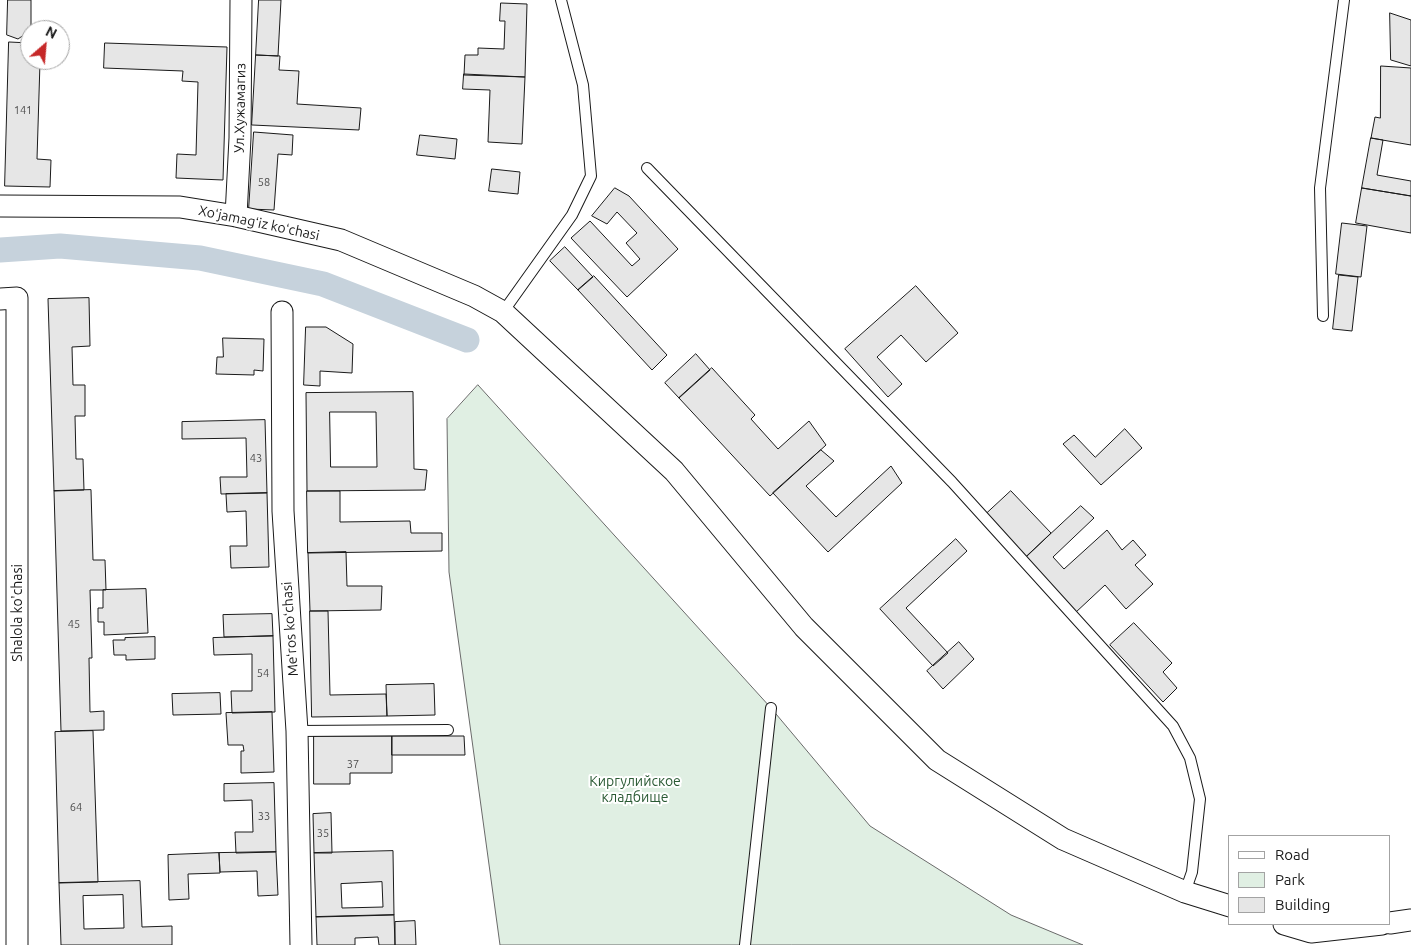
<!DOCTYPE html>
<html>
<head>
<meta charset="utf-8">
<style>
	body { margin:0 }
	#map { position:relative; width:1411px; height:945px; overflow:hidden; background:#fff; font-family:Ubuntu,sans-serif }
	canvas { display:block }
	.legend { position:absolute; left:1228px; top:835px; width:162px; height:90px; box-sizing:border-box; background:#fff; border:1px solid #a3a3a3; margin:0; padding:6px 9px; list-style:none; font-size:15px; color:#1a1a1a }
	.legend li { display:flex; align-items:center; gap:10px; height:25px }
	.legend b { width:25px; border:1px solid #a3a3a3 }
	.north { position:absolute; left:20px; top:20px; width:50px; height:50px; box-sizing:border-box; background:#fff; border:1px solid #a3a3a3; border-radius:50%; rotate:27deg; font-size:14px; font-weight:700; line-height:20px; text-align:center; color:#1a1a1a }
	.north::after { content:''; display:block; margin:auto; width:18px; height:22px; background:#c62828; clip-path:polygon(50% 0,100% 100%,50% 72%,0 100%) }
</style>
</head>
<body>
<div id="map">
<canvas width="1411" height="945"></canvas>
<ul class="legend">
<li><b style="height:6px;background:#fff"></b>Road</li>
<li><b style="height:14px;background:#e0efe3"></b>Park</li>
<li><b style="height:14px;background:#e6e6e6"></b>Building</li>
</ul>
<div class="north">N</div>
</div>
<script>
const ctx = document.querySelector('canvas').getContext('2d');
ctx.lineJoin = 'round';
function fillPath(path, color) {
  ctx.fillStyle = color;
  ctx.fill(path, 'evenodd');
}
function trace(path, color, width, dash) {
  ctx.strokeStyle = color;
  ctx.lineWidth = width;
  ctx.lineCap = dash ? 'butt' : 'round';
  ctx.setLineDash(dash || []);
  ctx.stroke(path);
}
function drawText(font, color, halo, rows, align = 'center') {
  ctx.font = font + ' Ubuntu,sans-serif';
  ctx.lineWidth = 4;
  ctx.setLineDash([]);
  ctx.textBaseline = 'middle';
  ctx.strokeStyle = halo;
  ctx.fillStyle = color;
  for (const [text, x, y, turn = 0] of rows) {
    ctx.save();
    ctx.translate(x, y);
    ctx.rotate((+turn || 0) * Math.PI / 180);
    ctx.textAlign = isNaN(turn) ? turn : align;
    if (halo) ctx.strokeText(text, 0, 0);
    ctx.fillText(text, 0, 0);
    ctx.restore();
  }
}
const green = new Path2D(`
	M478,385L771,708L870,826L1011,915L1083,945H500L449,572L447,419Z`);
fillPath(green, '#e0efe3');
trace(green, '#6a6a6a', 1);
trace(new Path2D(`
	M0,250L60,246L200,258L323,284L467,340`), '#c6d2dc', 25);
const building = new Path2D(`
	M8,0H31V30L18,39L7,35Z
	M259,0H281L278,56L256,55Z
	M501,3L527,4L525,77L464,75L465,55H478V48L504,49L505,21H500Z
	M1390,13L1411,20V66L1391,60Z
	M9,42L30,43V60H47V62H40L37,159L51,160L50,187L5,186Z
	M105,43L227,47L223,180L176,178L177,154L196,155L198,82L182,81L183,71L104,68Z
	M256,55L280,56L279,70L299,71L297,104L361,108L359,130L252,125Z
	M1381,66L1411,68V145L1371,138L1375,117L1380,118Z
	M464,74L525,77L522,144L488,142L490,90L463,89Z
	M254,132L293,135L292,155L278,154L274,210L249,209Z
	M420,135L457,139L455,159L417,155Z
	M1371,138L1383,140L1377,175L1411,181V196L1362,188Z
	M492,169L520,172L518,194L489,191Z
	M615,188L629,196L678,249L627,297L571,238L590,221L632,266L640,259L626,243L637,233L617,212L607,224L592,216Z
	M1362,188L1411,196V233L1356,223Z
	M1342,223L1367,226L1361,277L1336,274Z
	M565,247L593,277L578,290L550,261Z
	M1339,275L1358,277L1352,331L1333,329Z
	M594,276L667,355L652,370L578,290Z
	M916,286L958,333L926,362L901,335L877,357L902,384L888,397L845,349Z
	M89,298L90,346L72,347L73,385H85V416H75L76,459H83L84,490L54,491L48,299Z
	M306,327H326L353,344L352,373L320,371V386L304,385Z
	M223,338L264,339L263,371L254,370V375L216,374L217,357H223Z
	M696,354L710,370L679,398L665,383Z
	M712,368L755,415L751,419L778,449L809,421L826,445L770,496L679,398Z
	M413,392L414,469L427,470L425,490L307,491L306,393ZM330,412H376L377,467H331Z
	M265,420L267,493L221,494L220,477H247L246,438L182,439V422Z
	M1125,429L1142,448L1101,485L1063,444L1074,435L1095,457Z
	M821,450L834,461L806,486L836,517L891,466L902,483L828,552L773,493Z
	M91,490L93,560H105L106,590H90L92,658H89L90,712L104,711V730L61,731L54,491Z
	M307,491H340V522L410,521L411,533H442V551L308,553Z
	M1011,491L1051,533L1024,559L984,516Z
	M267,493L269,567L231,568L230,546H247L246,511L227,512L226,494Z
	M1081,506L1094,518L1053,557L1064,569L1107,530L1122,550L1133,540L1146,555L1135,565L1153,584L1126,609L1105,585L1075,613L1024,559Z
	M956,539L967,551L906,608L948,653L933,666L880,609Z
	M346,552L347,586H382L381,610L310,611L308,553Z
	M146,589L148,633L104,635V622H98V608H103V590Z
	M310,611H328L330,695L386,694L387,716L312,717Z
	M272,614L273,636L224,637L223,615Z
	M1134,623L1172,663L1163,672L1177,688L1163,702L1110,645Z
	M273,636L275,712L232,713L231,691H252V654L214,655L213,638Z
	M155,637V659L126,660V655H114L113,640H125V638Z
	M959,642L974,659L943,689L927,671Z
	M434,684L435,715L387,716L386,685Z
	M220,693L221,714L173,715L172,694Z
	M272,712L274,772L241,773V751H244L243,745H228L226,713Z
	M93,731L98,882L59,883L55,732Z
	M314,736H392V773H350V784H314Z
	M392,736H464L465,755H392Z
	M274,783L276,852L236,853L235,832H253L252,800L224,801V784Z
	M331,813L332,853H314L313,814Z
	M393,851L394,915L316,917L314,853ZM382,882L383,907L342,908L341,884Z
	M276,852L278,895L258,896L257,871L220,872L219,853Z
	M219,853L220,873L188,874L189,899L169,900L168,855Z
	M140,881L142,927L172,926V945H61L59,883ZM123,895L124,928L84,929L83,896Z
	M394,915L395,945H379L378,937L355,938V945H317L316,917Z
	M415,921L416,945H395V922Z`);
fillPath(building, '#e6e6e6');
trace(building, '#1a1a1a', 1);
const service = new Path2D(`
	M647,168L952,482L1173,726L1190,758L1200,799L1192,872L1185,892
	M503,312L572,215L591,176L583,85L561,0
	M1323,316L1320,188L1344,0
	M297,731L448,730
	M745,945L771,708`);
const minor = new Path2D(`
	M0,206L180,207L236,216L341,240L474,296L503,312L674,471L804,627L937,760L1063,839L1185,892L1230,906
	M236,216L240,138L241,0
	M0,299L17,298V945
	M282,312L283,511L297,731L301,945
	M1390,923L1411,920
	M1284,924L1311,932L1382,924`);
trace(service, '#1a1a1a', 12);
trace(minor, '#1a1a1a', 23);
trace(service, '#fff', 10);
trace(minor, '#fff', 21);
drawText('11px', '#4d4d4d', null, [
	["141",23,110],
	["58",264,182],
	["43",256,458],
	["45",74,624],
	["54",263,673],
	["37",353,764],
	["64",76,807],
	["33",264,816],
	["35",323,833]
]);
drawText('14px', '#1a1a1a', '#fff', [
	["Ул.Хужамагиз",240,108,-89],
	["Xoʻjamagʻiz koʻchasi",259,223,12],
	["Shalola ko'chasi",17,613,-90],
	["Meʻros koʻchasi",290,629,-94]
]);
drawText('14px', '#2b5a34', '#fff', [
	["Киргулийское",635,781],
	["кладбище",635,797]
]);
</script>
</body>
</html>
